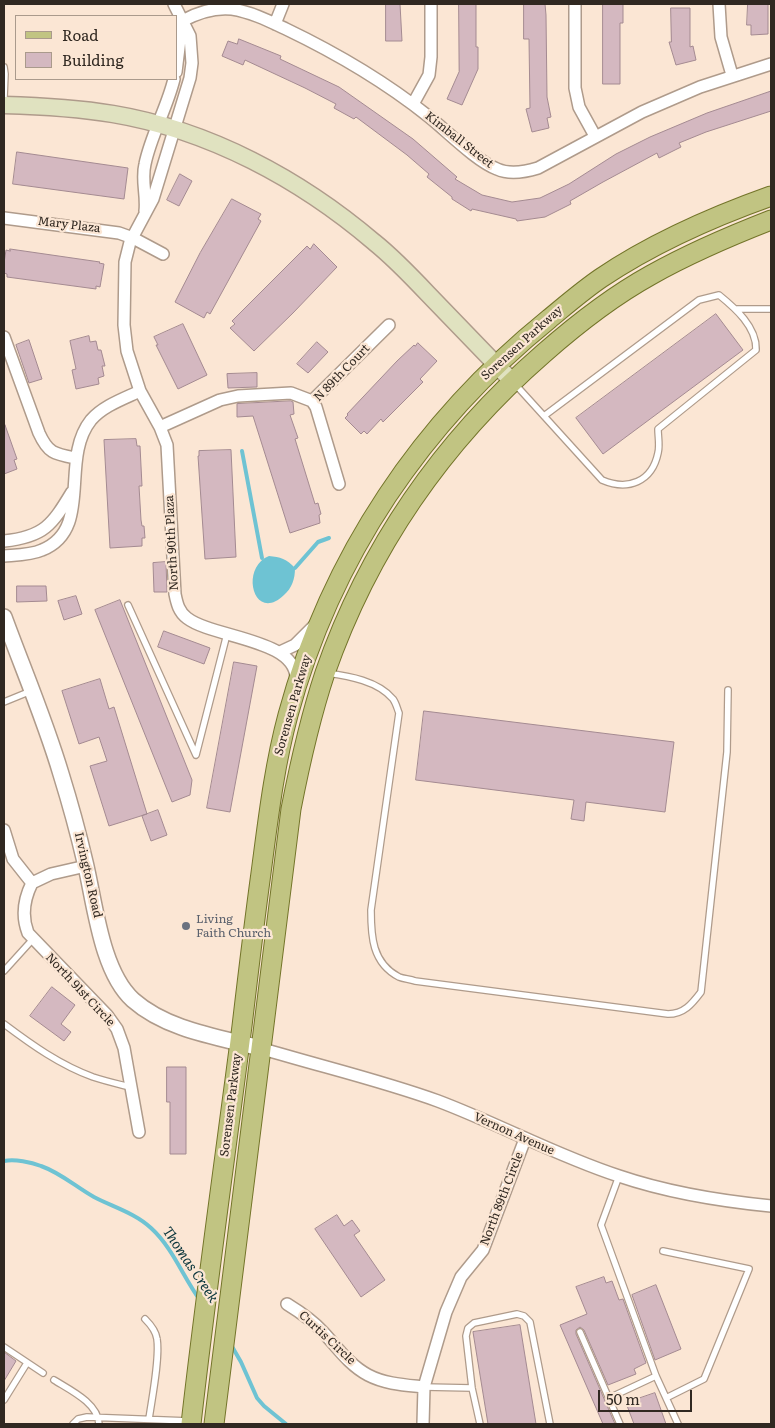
<!DOCTYPE html>
<html>
<head>
<meta charset="utf-8">
<style>
	body { margin:0 }
	#map { position:relative; width:775px; height:1428px; overflow:hidden; background:#fbe6d4; font-family:Literata,serif }
	canvas { display:block }
	.frame { position:absolute; inset:0; border:5px solid #302821; pointer-events:none }
	.legend { position:absolute; left:15px; top:15px; width:162px; height:65px; box-sizing:border-box; background:#fbe6d4; border:1px solid #aa9a8c; margin:0; padding:6px 9px; list-style:none; font-size:15px; color:#302821 }
	.legend li { display:flex; align-items:center; gap:10px; height:25px }
	.legend b { width:25px; border:1px solid #aa9a8c }
	.scale { position:absolute; left:598px; top:1390px; width:94px; height:22px; box-sizing:border-box; border:2px solid #302821; border-top:0; padding-left:6px; font-size:15px; line-height:18px; white-space:nowrap; color:#302821; -webkit-text-stroke:4px #fbe6d4; paint-order:stroke }
</style>
</head>
<body>
<div id="map">
<canvas width="775" height="1428"></canvas>
<div class="frame"></div>
<ul class="legend">
<li><b style="height:6px;background:#c1c482"></b>Road</li>
<li><b style="height:14px;background:#d4b8c0"></b>Building</li>
</ul>
<div class="scale">50 m</div>
</div>
<script>
const ctx = document.querySelector('canvas').getContext('2d');
ctx.lineJoin = 'round';
function fillPath(path, color) {
  ctx.fillStyle = color;
  ctx.fill(path, 'evenodd');
}
function trace(path, color, width, dash) {
  ctx.strokeStyle = color;
  ctx.lineWidth = width;
  ctx.lineCap = dash ? 'butt' : 'round';
  ctx.setLineDash(dash || []);
  ctx.stroke(path);
}
function drawText(font, color, halo, rows, align = 'center') {
  ctx.font = font + ' Literata,serif';
  ctx.lineWidth = 4.5;
  ctx.setLineDash([]);
  ctx.textBaseline = 'middle';
  ctx.strokeStyle = halo;
  ctx.fillStyle = color;
  for (const [text, x, y, turn = 0] of rows) {
    ctx.save();
    ctx.translate(x, y);
    ctx.rotate((+turn || 0) * Math.PI / 180);
    ctx.textAlign = isNaN(turn) ? turn : align;
    if (halo) ctx.strokeText(text, 0, 0);
    ctx.fillText(text, 0, 0);
    ctx.restore();
  }
}
fillPath(new Path2D(`
	M269,556C280,557 287,559 295,568C295,579 292,588 284,595C254,624 239,568 269,556Z`), '#6ec3d3');
trace(new Path2D(`
	M242,451L262,558
	M295,568L318,542L329,538
	M4,1161C15,1159 31,1162 41,1166C61,1173 76,1187 94,1197C113,1207 135,1213 151,1228C173,1248 183,1277 200,1300
	M230,1343L241,1362L257,1398L264,1406L286,1424`), '#6ec3d3', 4);
const building = new Path2D(`
	M386,4H400L402,41H386Z
	M459,4H476V47H478V69L462,105L447,99L459,72Z
	M524,4H545L546,15L547,97L551,117L547,118L549,128L532,132L526,109L530,108L529,39H524Z
	M603,4H623V23H620V84H603Z
	M748,4H768V34L751,35V25H747Z
	M671,8H690V47L693,46L696,60L676,65L669,42H671Z
	M239,39L281,56L280,59L339,87L413,139L457,177L455,179L482,195L512,202L540,198L569,184L616,154L650,137L707,113L771,91V111L706,132L679,143L681,147L659,158L657,153L603,182L570,201L571,204L545,217L517,221L516,219L472,209L471,211L452,199V197L427,177L429,174L407,155L356,117L354,119L334,108L336,104L305,88L245,60L243,65L222,56L228,41L237,44Z
	M17,152L128,168L124,199L13,184Z
	M180,174L192,181L179,206L167,200Z
	M232,199L261,214L258,219L261,221L210,314L207,312L204,318L175,302L200,253Z
	M314,244L337,267L293,313L254,351L230,328L235,324L232,321L307,246L310,249Z
	M10,249L100,262L99,263L104,264L100,287L96,286V289L7,277V274L4,273V263L6,250L10,251Z
	M716,314L743,350L603,454L576,418Z
	M183,324L207,375L178,389L156,345H158L154,337Z
	M89,336L90,342L96,341L98,350H101L105,366H102L104,376L98,378L99,384L76,389L72,370L76,369L70,341Z
	M29,340L42,379L29,383L16,345Z
	M317,342L328,352L308,373L297,364Z
	M418,343L437,361L420,379L423,382L383,422L381,419L367,434L364,431L361,434L345,418L348,415L347,414L397,361L414,345L415,346Z
	M257,373V387L228,388L227,374Z
	M291,401L293,402L294,414L290,415L298,438L295,439L315,504L318,503L321,514L319,515L320,523L290,533L253,416L237,417V404Z
	M5,425L17,459L14,460L17,469L4,474Z
	M136,439L137,446H140L142,486H139L141,520L142,526H144L145,538H142V546L110,548L104,440Z
	M231,450L236,557L205,559L198,456H199V451Z
	M166,562L167,592H154L153,563Z
	M17,586H46L47,601L17,602Z
	M76,596L82,614L64,620L58,601Z
	M120,600L192,780L190,795L172,802L95,610Z
	M164,631L210,648L204,664L158,647Z
	M234,662L257,666L230,812L207,808Z
	M100,679L109,709L114,707L147,814L109,826L90,766L107,761L99,737L79,744L62,691Z
	M424,711L674,742L665,812L586,802L584,821L571,819L574,800L416,780Z
	M158,810L167,835L151,841L142,816Z
	M52,987L75,1005L61,1024L71,1032L64,1041L30,1016Z
	M167,1067H186V1154H170V1102H167Z
	M337,1215L344,1226L352,1220L360,1231L354,1235L385,1280L361,1297L315,1229Z
	M604,1277L606,1283L612,1281L619,1300L623,1299L646,1363L634,1369L636,1374L608,1385L584,1330L580,1327L576,1330V1334L615,1424H603L560,1325L587,1314L576,1287Z
	M656,1285L681,1349L655,1360L632,1295Z
	M520,1325L536,1424H488L473,1332Z
	M4,1352L16,1361L4,1381Z
	M655,1393L666,1424H634L626,1403Z`);
fillPath(building, '#d4b8c0');
trace(building, '#a48a91', 1);
const service = new Path2D(`
	M4,67L5,74L4,98
	M737,309H771
	M514,383L602,480C628,491 652,482 658,453C660,445 658,437 658,429L756,350C757,327 735,308 719,295L699,300L544,416
	M128,605L196,755L227,634
	M327,673C349,676 378,681 393,699C396,703 397,708 399,713L371,910C371,936 372,963 399,977C404,979 410,979 415,981L668,1014C684,1014 692,1004 701,992L727,752L728,690
	M4,702L31,691
	M4,971L33,939
	M4,1024C32,1045 60,1065 93,1077C105,1081 118,1084 130,1087
	M619,1176L601,1225L656,1376L678,1424
	M663,1251L749,1269L704,1379L666,1398
	M145,1319C150,1324 156,1331 157,1339C160,1358 152,1398 149,1419
	M580,1332L620,1424
	M4,1347L43,1373
	M54,1380C70,1390 98,1403 99,1424
	M424,1387L472,1388
	M609,1398L656,1376
	M4,1400L27,1363
	M73,1424L78,1419L87,1417L189,1421
	M480,1424L472,1388L466,1336L468,1328L474,1323L517,1314L524,1316L530,1322L550,1424`);
const minor = new Path2D(`
	M174,4L190,36L192,63L190,78L153,199L130,242L125,262L124,325L127,351L140,391L160,427L167,445L175,594C177,604 179,612 187,618C213,638 297,639 296,679
	M575,4V88L579,107L595,136
	M719,4L721,37L732,75
	M182,21C197,13 214,7 232,9C251,12 269,21 286,29C336,53 384,81 428,116C447,131 476,161 497,169C510,175 525,172 538,168L642,112L700,87L771,64
	M275,24L283,4
	M176,72L182,23
	M413,104L429,75L431,57V4
	M145,211C147,195 141,180 145,164C151,135 167,108 174,79
	M4,218L119,233L133,238L163,254
	M4,337L39,433C48,453 54,454 75,458
	M312,401L389,325
	M312,401L316,407L339,484
	M160,427L220,400L238,396L291,393L312,401
	M4,541C44,537 52,525 72,492
	M4,556C16,555 31,555 42,550C94,529 59,460 91,420C103,406 123,399 140,391
	M280,652L295,645L314,626
	M4,830L13,859L32,883
	M32,883C24,899 21,915 28,933L107,1015L117,1029L124,1048L139,1132
	M32,883L51,874L86,866
	M260,1048C319,1066 380,1080 438,1101C499,1124 557,1156 619,1176C669,1193 720,1201 771,1206
	M287,1304C300,1312 313,1321 323,1332C337,1347 349,1365 368,1375C385,1384 405,1385 424,1387
	M423,1424L424,1387L446,1312L461,1277L483,1250L525,1139`);
const tertiary = new Path2D(`
	M4,617C23,669 45,720 61,774C70,803 78,832 85,862C95,903 101,971 133,1000C167,1030 218,1037 260,1048`);
const secondary = new Path2D(`
	M4,105C40,106 77,108 113,114C209,130 300,179 374,242C394,258 411,276 428,294C456,323 484,352 512,381`);
const primary = new Path2D(`
	M191,1424C206,1291 225,1158 242,1026C248,975 254,924 261,873C268,820 274,767 288,715C331,556 422,422 549,319C566,305 582,291 601,278C653,243 712,217 771,196
	M214,1424L291,809C300,763 310,718 325,673C369,547 444,440 544,353C577,324 613,296 651,275C690,253 730,236 771,220`);
trace(service, '#af9b8b', 8);
trace(minor, '#af9b8b', 14);
trace(tertiary, '#af9b8b', 18);
trace(secondary, '#af9b8b', 19);
trace(primary, '#737429', 21);
trace(service, '#fff', 5.5);
trace(minor, '#fff', 11);
trace(tertiary, '#fff', 15);
trace(secondary, '#e0e2c0', 16);
trace(primary, '#c1c482', 19);
for (const [x, y, r, color] of [
	[186,926,5,"#6b7280"]
]) {
  const dot = new Path2D();
  dot.arc(x, y, r, 0, 2 * Math.PI);
  ctx.fillStyle = color;
  ctx.fill(dot);
  trace(dot, '#fbe6d4', 2);
}
drawText('12px', '#302821', '#fbe6d4', [
	["Kimball Street",459,140,38],
	["Mary Plaza",69,225,7],
	["Sorensen Parkway",522,343,-42],
	["N 89th Court",342,373,-46],
	["North 90th Plaza",172,543,-93],
	["Sorensen Parkway",293,705,-74],
	["Irvington Road",88,875,77],
	["North 91st Circle",80,990,47],
	["Sorensen Parkway",231,1105,-83],
	["Vernon Avenue",514,1134,24],
	["North 89th Circle",502,1199,-69],
	["Curtis Circle",327,1338,43]
]);
drawText('12px', '#5b616d', '#fbe6d4', [
	["Living",196,919],
	["Faith Church",196,933]
], 'left');
drawText('italic 14px', '#07333a', '#fbe6d4', [
	["Thomas Creek",190,1265,56]
]);
</script>
</body>
</html>
